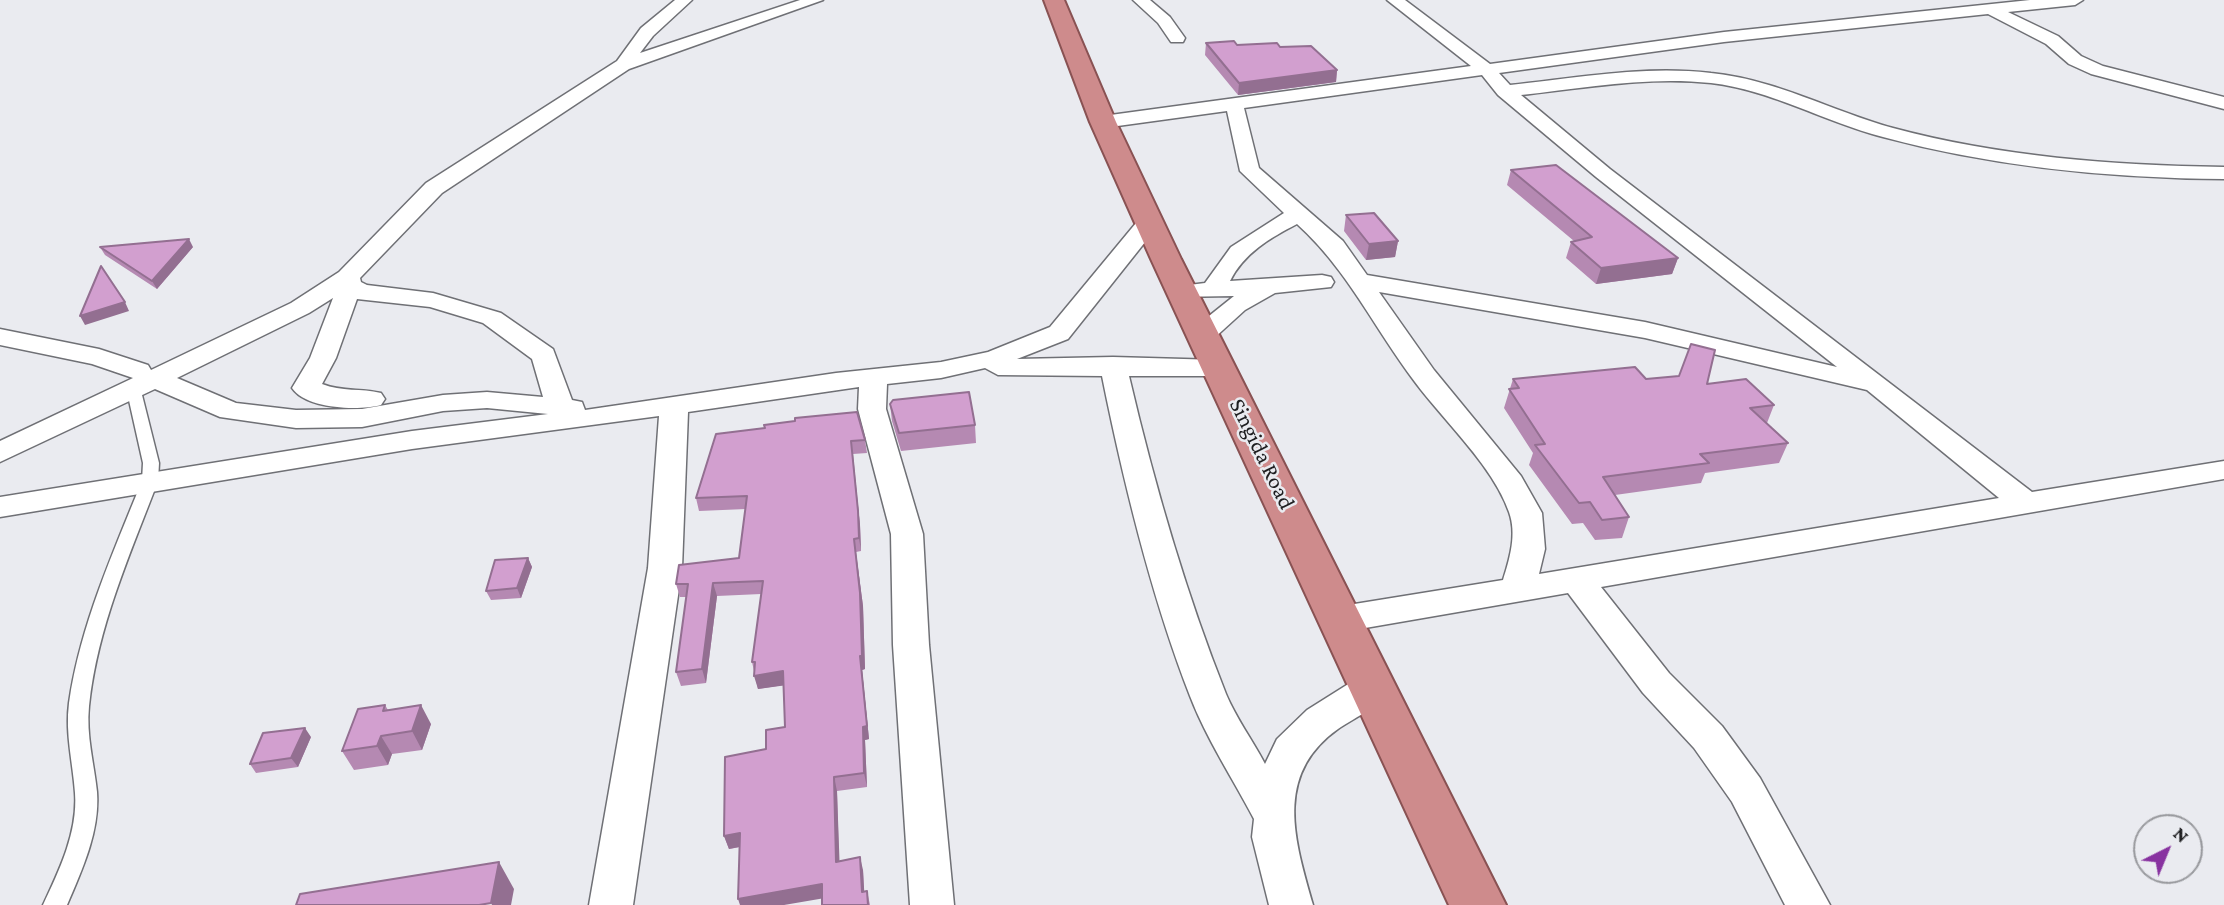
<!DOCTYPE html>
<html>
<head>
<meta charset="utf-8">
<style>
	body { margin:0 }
	#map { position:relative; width:2224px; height:905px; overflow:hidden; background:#eaebf0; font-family:"Crimson Pro",serif }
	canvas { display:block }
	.north { position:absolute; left:2133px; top:814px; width:70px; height:70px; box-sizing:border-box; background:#eaebf0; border:2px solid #98999d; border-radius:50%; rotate:43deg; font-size:19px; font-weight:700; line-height:28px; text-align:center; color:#1e1e20 }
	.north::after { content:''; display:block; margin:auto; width:24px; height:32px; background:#8832a0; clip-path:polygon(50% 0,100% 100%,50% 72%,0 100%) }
</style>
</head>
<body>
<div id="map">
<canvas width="2224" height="905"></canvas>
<div class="north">N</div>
</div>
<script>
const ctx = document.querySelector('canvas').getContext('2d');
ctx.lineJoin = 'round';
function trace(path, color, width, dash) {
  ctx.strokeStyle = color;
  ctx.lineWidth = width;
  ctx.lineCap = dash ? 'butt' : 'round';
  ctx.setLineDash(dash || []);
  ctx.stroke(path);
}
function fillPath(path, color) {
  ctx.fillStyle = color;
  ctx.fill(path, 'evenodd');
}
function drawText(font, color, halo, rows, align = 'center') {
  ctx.font = font + ' "Crimson Pro",serif';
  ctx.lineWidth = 5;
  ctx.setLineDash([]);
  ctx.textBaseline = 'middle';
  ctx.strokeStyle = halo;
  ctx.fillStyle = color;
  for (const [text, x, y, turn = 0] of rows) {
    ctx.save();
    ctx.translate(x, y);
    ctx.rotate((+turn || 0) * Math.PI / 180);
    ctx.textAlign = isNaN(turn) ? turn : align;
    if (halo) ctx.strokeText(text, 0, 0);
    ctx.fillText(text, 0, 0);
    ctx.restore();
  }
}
const service = new Path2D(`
	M133,383L140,387L159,463L158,481C130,554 97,628 89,706C86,736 94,763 97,792C100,831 82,870 67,905H43C59,871 78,832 75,793C73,763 65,734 69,703C80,626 113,553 142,481L143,463L126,387Z`);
const minor = new Path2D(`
	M675,0H692L653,36L640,53L800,0H823L629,69L442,193L360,278L361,282L367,285L433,293L501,313L553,349L572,400L582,402L585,410L836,373L941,362L988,352L1050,327L1141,217H1157L1160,222L1157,227L1068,339L1017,359L1113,357L1219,360L1229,362L1233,368L1229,374L1219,376H1129C1154,483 1185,591 1226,694C1236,718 1253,741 1265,764L1277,739L1307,710L1361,676L1374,672L1387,676L1393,686C1382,705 1356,717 1338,729C1273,775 1295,841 1313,905H1269L1252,837L1254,819C1233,779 1206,738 1190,696C1151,596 1123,480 1102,376L998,375L985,368L941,378L887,384L886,409L923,534L929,645L954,905H910L893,645L891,534L858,409L859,387L688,412L682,568L633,905H589L648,568L659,416L412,449L0,517V497L412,431L548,414L487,408L443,411L362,427L296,428L220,417L155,389L0,462V441L133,378L92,364L0,345V329L99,349L148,365L151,370L291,303L339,272L426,183L617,61L641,28ZM333,298L310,358L292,388C306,409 358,411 381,405L385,399L381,393C361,388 342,392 322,384L336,358L357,299L430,307L483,323L532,359L543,397L487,392L443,395L362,409L296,410L236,403L177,378L309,313Z
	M1133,0H1150L1170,17L1185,38L1183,42H1171L1158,23Z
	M1387,0H1405L1490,64L1724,32L2030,0H2083L2075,5L2008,12L2058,36L2081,56L2103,66L2224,97V109L2091,74L2069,64L2046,44L1988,14L1724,42L1499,73L1510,85C1576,78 1644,65 1711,73C1774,79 1832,111 1893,128C2001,157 2112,165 2224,167V179C2108,178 1995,167 1883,137C1825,122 1771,90 1711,83C1648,76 1584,88 1521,95L1610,169L2032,492L2224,461V479L1601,587L1669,673L1722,726L1760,778L1830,905H1785L1732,802L1694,748L1643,693L1568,593L1342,632L1330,628L1325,619L1330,610L1342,606L1503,580C1510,558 1517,534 1509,512C1493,466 1444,421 1415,382C1374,328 1348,270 1297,224C1270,238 1244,253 1230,281L1322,275L1331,277L1334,282L1331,287L1275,293L1245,310L1212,340H1194L1190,334L1194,328L1234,296L1173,297L1170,292L1173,287L1205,283L1231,247L1284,213L1240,171L1227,111L1103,128L1093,122L1103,116L1471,66ZM1482,75L1498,95L1596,177L1837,367L1645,322L1367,275L1343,241L1259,168L1244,108ZM1379,292L1645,338L1867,390L1999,498L1539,574L1545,549L1542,513L1521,476L1434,370Z`);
const trunk = new Path2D(`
	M1044,0H1064L1116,122L1181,259L1506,905H1449L1151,259L1090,122Z`);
trace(service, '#6f7075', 3);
trace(minor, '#6f7075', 3);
trace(trunk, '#895253', 4);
fillPath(service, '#fff');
fillPath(minor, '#fff');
fillPath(trunk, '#ce8b8c');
fillPath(new Path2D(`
	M1206,43L1280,47L1337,70L1336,82L1238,95L1205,55Z
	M1511,170L1678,258L1672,274L1596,284L1566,258L1571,242L1574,241L1507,185Z
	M1346,215L1398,241L1395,257L1366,260L1344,231Z
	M100,247H193L157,289L105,255Z
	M1513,379H1646L1707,384L1774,405L1767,423L1788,443L1779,463L1705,473L1701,483L1615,495L1629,517L1622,538L1595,540L1583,523L1572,524L1529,465L1533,453L1504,408Z
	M890,404L975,425L976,443L901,451L892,421Z
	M716,434L865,440L867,453L853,454L860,525L861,551L856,552L863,606L865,669L862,670L869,739L865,740L867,787L837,791L839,861L863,870L864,892L867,891L870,905H822V898L740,847L729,849L724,836L766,749L785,727L784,685L758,689L752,662L761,594L717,596L706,683L681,686L676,672L687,597H680L676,584L739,558L746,509L699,511L696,498Z
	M528,558L532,567L521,598L491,600L486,591Z
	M385,705L388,710L431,724L422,750L392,754L388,765L354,770L342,751Z
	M311,737L298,767L256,773L250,764Z`), '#b589b2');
fillPath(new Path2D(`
	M1337,70L1336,82L1238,95L1239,83Z
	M189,239L193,247L157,289L152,281Z
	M1398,241L1395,257L1366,260L1369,244Z
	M1678,258L1672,274L1596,284L1601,268Z
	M125,302L129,311L85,325L80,316Z
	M851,441L860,525L861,551L859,538Z
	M854,539L863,606L865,669L862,670L869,739L865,740L867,787L864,773L860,656Z
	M528,558L532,567L521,598L517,588Z
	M713,583L717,596L706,683L702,669Z
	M783,671L787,685L758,689L754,676Z
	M421,705L431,724L422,750L412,731Z
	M305,728L311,737L298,767L291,758Z
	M381,736L392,754L388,765L377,746Z
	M834,777L837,791L840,875L836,862Z
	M740,833L744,846L729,849L724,836Z
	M860,857L863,870L865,905L862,892Z
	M499,862L514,889L511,905H492L491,903Z
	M822,884L825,898L784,905H740L738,899Z`), '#936f91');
const building = new Path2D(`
	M1234,41L1237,45L1277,43L1280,47L1311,46L1337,70L1239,83L1206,43Z
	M1556,165L1678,258L1601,268L1571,242L1592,237L1511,170Z
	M1374,213L1398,241L1369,244L1346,215Z
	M189,239L152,281L100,247Z
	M101,266L125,302L80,316Z
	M1691,344L1715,350L1707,384L1746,379L1774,405L1750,408L1788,443L1700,454L1709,463L1603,477L1629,517L1602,520L1590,502L1579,503L1535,445L1545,444L1509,389L1519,388L1513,379L1635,367L1646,379L1679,376Z
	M969,392L975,425L899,433L890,404L893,400Z
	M857,412L865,440L851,441L858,511L859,538L854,539L860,593L862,656H860L867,726L863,727L864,773L834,777L836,862L860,857L862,892L867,891L868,905H822V884L738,899L740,833L724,836L725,757L766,749V730L785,727L783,671L754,676L755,662H752L763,581L713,583L702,669L676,672L688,584H676L679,565L739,558L747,496L696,498L716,434L765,428L764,425L795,421V418Z
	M528,558L517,588L486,591L495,560Z
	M385,705L383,711L421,705L412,731L381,736L377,746L342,751L358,709Z
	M305,728L291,758L250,764L263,733Z
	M499,862L491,903L479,905H296L300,894Z`);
fillPath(building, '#d29fcf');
trace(building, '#936f91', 2);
drawText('23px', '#1e1e20', '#eaebf0', [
	["Singida Road",1262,454,64]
]);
</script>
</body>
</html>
